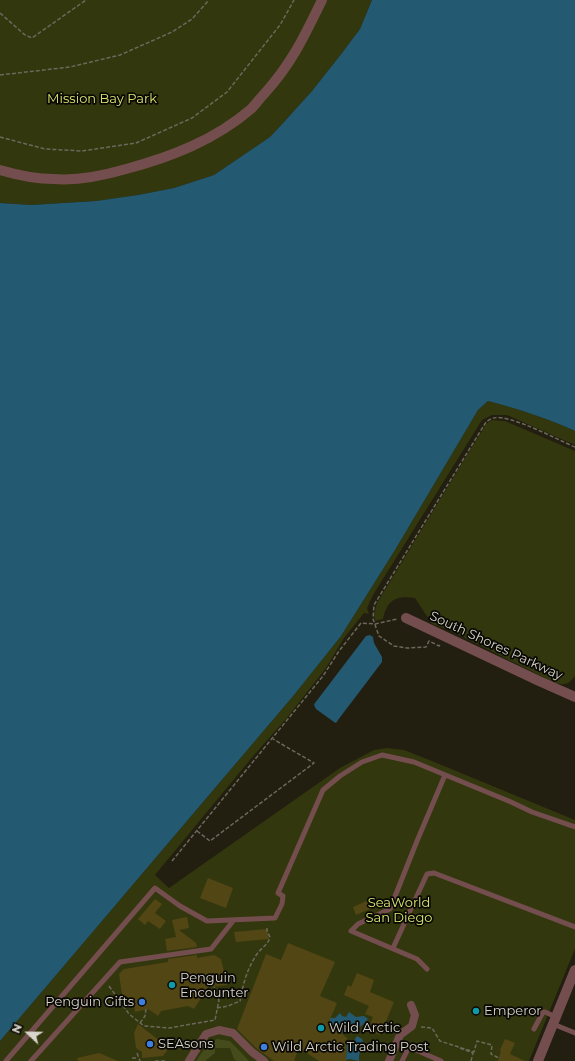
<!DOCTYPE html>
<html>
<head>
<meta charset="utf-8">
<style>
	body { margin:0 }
	#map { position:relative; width:575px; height:1061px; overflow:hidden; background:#221e10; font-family:Montserrat,sans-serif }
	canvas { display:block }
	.north { position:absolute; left:8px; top:1013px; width:40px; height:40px; -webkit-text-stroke:3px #0a0804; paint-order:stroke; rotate:292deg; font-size:11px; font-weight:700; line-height:16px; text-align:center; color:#d8d5cc }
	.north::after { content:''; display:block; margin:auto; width:14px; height:18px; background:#d8d5cc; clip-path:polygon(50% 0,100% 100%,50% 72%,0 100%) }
</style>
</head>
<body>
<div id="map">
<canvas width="575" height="1061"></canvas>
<div class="north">N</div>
</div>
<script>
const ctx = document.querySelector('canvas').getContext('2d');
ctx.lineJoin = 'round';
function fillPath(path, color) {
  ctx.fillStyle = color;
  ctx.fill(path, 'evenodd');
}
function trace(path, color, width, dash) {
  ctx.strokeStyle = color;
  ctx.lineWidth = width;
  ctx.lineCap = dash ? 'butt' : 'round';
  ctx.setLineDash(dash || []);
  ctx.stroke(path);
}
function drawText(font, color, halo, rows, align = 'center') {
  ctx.font = font + ' Montserrat,sans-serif';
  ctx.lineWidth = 3.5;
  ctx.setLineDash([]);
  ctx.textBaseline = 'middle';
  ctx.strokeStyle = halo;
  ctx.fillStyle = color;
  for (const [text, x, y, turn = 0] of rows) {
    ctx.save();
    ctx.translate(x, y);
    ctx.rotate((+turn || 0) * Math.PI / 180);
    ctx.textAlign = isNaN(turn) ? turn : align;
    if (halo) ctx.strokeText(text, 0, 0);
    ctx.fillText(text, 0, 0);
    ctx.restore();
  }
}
fillPath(new Path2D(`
	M0,0H372L360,29L342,53L312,91L284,122L270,137L214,175L174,188L138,195L96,201L31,205L0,203Z
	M488,401C518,409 547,418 575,431V445L507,415H492L482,420L373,595L367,608L369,614L364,613L344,638L326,668L286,719L254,755L155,875L169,888L340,768L374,750L387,748L404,750L427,759L575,820V949L529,1061H0V1041L294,695L341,636L395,550L478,410Z
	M492,420L505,421L575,451V676C568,685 564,686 553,682L449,630L432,624L415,598C396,595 387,600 383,619L375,621L374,615L377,603L486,424Z`), '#33370d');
fillPath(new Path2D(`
	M217,1039L230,1041L249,1061H237L234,1059L230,1048H215V1053L205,1061H196L206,1047Z`), '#464b1b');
fillPath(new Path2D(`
	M372,0H575V431C547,418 518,409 488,401L478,410L395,550L341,636L294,695L0,1041V203L31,205L96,201L138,195L174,188L214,175L270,137L284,122L312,91L342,53L360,29Z
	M370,635L373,637L374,643L382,657V662L338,720L336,723L334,722L316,709L314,705L315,703L366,636Z
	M349,1012L356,1017L364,1016L368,1019C361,1027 357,1030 347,1032L345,1030L342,1033L329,1023L330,1018H335L340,1013L342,1016L346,1017Z
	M357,1036L362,1039L364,1044L359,1055V1061L350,1059L346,1060L347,1044H352Z`), '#235a72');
fillPath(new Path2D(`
	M208,878L233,888L226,908L200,898Z
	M373,898L377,906L356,915L353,907Z
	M155,899L162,904L155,913L166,921L160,929L148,921L145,925L138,919Z
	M187,917L189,928L179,930L196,943L197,947L167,951L165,939L176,937L172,920Z
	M267,929L269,939L236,942L234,932Z
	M288,943L335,962L320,996L337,1003L329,1022L347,1038L346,1061H319L299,1048L294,1061H274L256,1048L237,1029L266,954L281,960Z
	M197,955V958L214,955L221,959L227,985L208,987L194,1009L188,1006L161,1011L158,1016L148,1009L135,1012L133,999L122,995L119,974L124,969L168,962V959Z
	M357,973L374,980L370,992L394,1002L380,1035L368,1030L373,1017L365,1014L369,1006L344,995L348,985L351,987Z
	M138,1024L169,1048L163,1056L142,1058V1052L136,1048L134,1033Z
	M505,1039L515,1043L510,1054L525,1061H498L501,1051L500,1050Z
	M99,1053L118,1061H78L77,1058Z`), '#524614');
trace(new Path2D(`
	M0,13L25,35L32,38L86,0
	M0,75L70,67L120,55L172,32L192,19L209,0
	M0,137L45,149L82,151L136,143L192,118L227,92L280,25L294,0
	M440,645L439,646L429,641L426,647L407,648L394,646L379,636L373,619L374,605L486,422C488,421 491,418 494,418C510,414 558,440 575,447
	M197,831L210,841L314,763L273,739
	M172,861L323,676L339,651L361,623L375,624L397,619
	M109,986L129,1014L144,1026L169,1028L215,1020
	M214,987L219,1000L215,1020
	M217,1008L228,1006L240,1001C243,984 247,969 257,954C262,947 268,945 270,937L267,931V926
	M140,1023L145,1016L146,1009
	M421,1027L432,1028L440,1041L474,1052L477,1041L492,1045L491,1054L499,1058
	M460,1048L473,1053
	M137,1053L140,1061
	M132,1058H138
	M155,1061H166
	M471,1061L473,1053`), '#6c685c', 1.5, [4, 2]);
trace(new Path2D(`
	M393,948L427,874L434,873L575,927
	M427,969L417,959L351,931L358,924L390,909L417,841L445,775
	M553,1024L575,1033
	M534,1029L543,1012H545L556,1017
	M6,1061L155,888L180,906L207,921L275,918L282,904L283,896L278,893L323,790L340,776L362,762L382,755L414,762L511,802L532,812L575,827
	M31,1061L120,962L211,949L233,921
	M402,1061L409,1047L441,1061`), '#744e4e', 5);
trace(new Path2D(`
	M189,1061L206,1034L219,1030L233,1033L252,1052L264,1061
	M389,1061L400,1035L412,1026L415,1015L411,1005`), '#744e4e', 8);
trace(new Path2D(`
	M0,170C17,175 37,179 54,179C79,181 102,176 126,169C171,157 215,140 251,109C256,104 260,98 265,93C292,63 305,35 322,0
	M406,618L539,681L575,697
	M538,1061L575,970`), '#744e4e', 10);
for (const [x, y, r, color] of [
	[172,985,4,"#0f9aa8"],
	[142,1002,4,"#3f7fe0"],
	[476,1011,4,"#0f9aa8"],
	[321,1028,4,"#0f9aa8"],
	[150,1044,4,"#3f7fe0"],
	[264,1047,4,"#3f7fe0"]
]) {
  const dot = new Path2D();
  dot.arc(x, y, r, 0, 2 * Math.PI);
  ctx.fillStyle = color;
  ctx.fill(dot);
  trace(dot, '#0a0804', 1.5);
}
drawText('13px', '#dbe870', '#0a0804', [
	["Mission Bay Park",102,99],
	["SeaWorld",399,903],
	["San Diego",399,918]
]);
drawText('13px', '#d8d5cc', '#0a0804', [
	["South Shores Parkway",496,646,25]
]);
drawText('13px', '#d8d5cc', '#0a0804', [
	["Penguin",180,978],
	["Encounter",180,993],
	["Penguin Gifts",134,1002,"right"],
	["Emperor",484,1011],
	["Wild Arctic",329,1028],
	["SEAsons",158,1044],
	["Wild Arctic Trading Post",272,1047]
], 'left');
</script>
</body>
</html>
